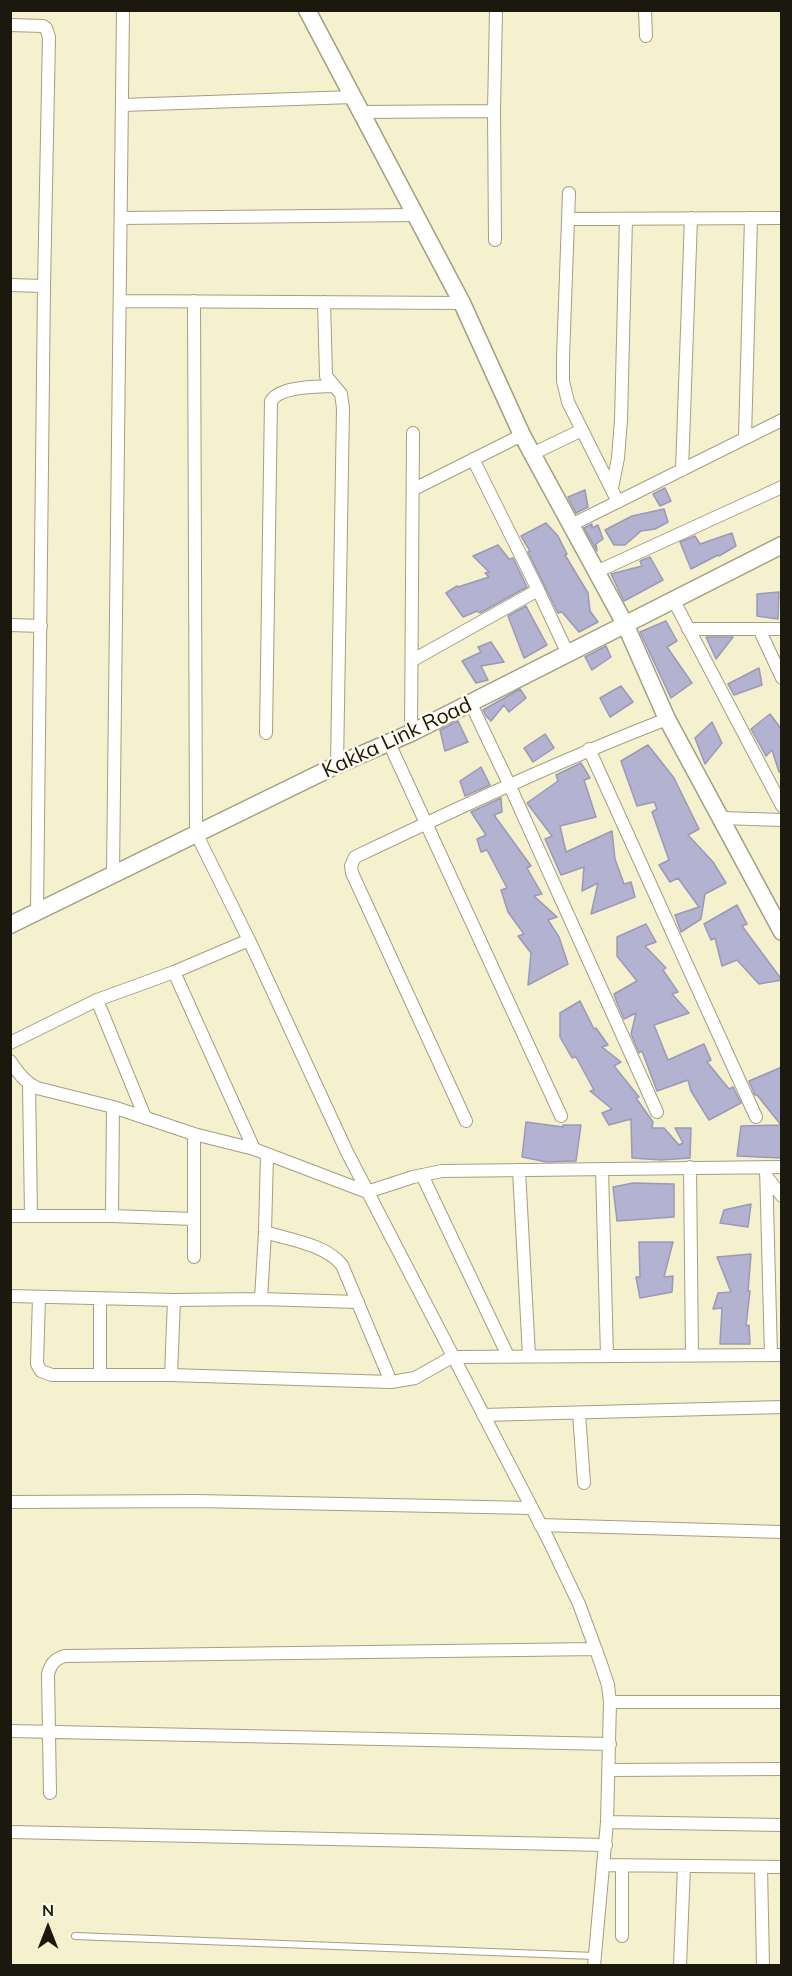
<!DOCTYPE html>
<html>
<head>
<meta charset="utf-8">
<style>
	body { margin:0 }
	#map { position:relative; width:792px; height:1976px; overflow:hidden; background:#f5f0ce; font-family:Mulish,sans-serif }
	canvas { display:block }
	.frame { position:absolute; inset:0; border:12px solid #1b190d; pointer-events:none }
	.north { position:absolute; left:18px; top:1898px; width:60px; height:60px; -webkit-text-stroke:4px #fefcef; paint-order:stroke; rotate:0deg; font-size:16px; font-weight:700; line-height:24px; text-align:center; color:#1b190d }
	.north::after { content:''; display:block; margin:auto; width:21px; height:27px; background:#1b190d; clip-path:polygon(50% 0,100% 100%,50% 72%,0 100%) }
</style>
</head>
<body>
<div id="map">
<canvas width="792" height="1976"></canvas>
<div class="frame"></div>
<div class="north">N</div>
</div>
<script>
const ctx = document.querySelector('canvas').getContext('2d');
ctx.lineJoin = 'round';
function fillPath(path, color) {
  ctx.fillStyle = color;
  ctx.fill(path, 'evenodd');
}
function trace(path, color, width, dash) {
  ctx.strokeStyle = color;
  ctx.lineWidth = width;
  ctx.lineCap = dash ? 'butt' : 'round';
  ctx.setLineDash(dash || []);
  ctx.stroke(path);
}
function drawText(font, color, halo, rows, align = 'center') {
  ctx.font = font + ' Mulish,sans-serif';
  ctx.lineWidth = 5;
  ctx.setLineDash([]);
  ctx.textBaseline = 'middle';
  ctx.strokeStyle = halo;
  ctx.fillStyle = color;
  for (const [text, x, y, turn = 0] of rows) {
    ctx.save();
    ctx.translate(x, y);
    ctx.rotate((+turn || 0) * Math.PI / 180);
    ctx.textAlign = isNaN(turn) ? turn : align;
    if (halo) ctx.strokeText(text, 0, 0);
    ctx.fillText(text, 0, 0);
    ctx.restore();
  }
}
const building = new Path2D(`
	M665,488L671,501L660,506L653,494Z
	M585,490L588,507L576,513L568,497Z
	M664,509L668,522L655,529L641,531L625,545H614L605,530L632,516Z
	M546,523L558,536L567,554L565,555L588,593L590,611L598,622L579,632L562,612L558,613L528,552L530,551L521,536Z
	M592,524V528L598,525L603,539L596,544L597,551L584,528Z
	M732,533L736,546L719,556L718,555L691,569L680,542L695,536L700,544Z
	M498,545L509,559L513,558L527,587L480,613L477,611L463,617L446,593L457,586L458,587L489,577L485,573L489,572L473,556Z
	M650,557L663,580L624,601L611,574L642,566L640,561Z
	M779,592L778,619L757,616V594Z
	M526,606L547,645L524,658L508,616Z
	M666,621L677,641L667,647L692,683L671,698L640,632Z
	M706,637H733L716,659Z
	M491,642L504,662L481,666L488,680L476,683L462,661L481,652L478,647Z
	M606,646L611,657L592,670L585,657Z
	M759,668L762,685L734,695L728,684Z
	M621,686L633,702L610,717L600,698Z
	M520,689L526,698L509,712L504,705L491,721L486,716L483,710Z
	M770,714L782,730V772H779L772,750L766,756L751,729Z
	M458,721L468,742L445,751L440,730Z
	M712,722L722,743L705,764L695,738Z
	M545,734L554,748L533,762L524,748Z
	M648,745L674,778L699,829L688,835L713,862L726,883L705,894L701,919L681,932L675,915L699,907L678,878L670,882L659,865L669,860L652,812L657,809L654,802L637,806L621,761Z
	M581,763L590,778L584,780L596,817L560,826L566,852L612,831L615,859L624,884L631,882L635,897L591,914L598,883L582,891L584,867L561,875L545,839L552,836L527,803L558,781L556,775Z
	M481,767L490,785L465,796L460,781Z
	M501,798L502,812L494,815L531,866L527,868L542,894L534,896L557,917L548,920L559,937L568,964L528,985L531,953L518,936L524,934L508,912L501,890L507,888L487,850L481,852L477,839L486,835L471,812Z
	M737,905L747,924L742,926L782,980L759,984L737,960L722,966L715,938L711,940L704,924Z
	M646,924L656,942L645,946L666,968L663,970L678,992L672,994L689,1013L654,1025L668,1060L704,1044L711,1060L707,1062L729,1089L733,1087L741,1103L709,1120L691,1091L688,1080L657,1091L642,1051L639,1053L631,1034L636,1013L624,1019L617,1003L614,994L637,981L617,956V937Z
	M580,1001L594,1029L596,1028L608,1045L602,1047L621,1062L614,1066L639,1097L636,1098L653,1122L652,1128H664L679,1145L683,1143L675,1128H691L690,1158L661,1160L632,1158L631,1119L609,1125L602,1113L612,1109L590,1091L594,1090L576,1057L572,1058L560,1037V1013Z
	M782,1067V1158L737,1156L741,1126L781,1125L757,1095H755L749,1081Z
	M526,1122L563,1127V1125H581L576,1161L547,1162L522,1157Z
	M633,1183L674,1184V1217L617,1221L613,1187Z
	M751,1204L748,1227L720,1223L724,1210Z
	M639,1242H673L664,1277L673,1276L672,1292L640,1298L636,1277H640Z
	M751,1254L748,1291H750L746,1326L749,1325L750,1344H720L722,1308L713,1309L718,1293L731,1292L717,1257Z`);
fillPath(building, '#b3b2d1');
trace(building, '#9a99b7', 1.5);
const lane = new Path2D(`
	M75,1936L595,1956`);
const street = new Path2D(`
	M645,10L646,36
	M10,25L43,26L46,28L49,37L44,286L37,913
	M122,105L353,97
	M361,112L494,111
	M569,193L563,357V381L568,402L618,502
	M121,218L415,215
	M568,219L782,218
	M495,240L494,111L496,10
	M10,285L44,286
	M120,301L462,303
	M194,301L196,833L249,940L347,1152L548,1539L579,1604L600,1661L608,1685L610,1702L607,1822L594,1966
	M324,302L326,376L341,394L343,408L337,765
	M745,438L751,218
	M532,454L582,430
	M473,459L538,590L568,654
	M682,470L691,218
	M612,488L618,458L621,420L626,219
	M414,489L522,435
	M571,525L782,420
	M596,572L782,487
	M674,601L782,806
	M10,625L41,626
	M688,629H782
	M759,629L782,678
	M413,660L538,590
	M471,704L509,784L657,1112
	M266,733L271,401C280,386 316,387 333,386
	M411,733L413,433
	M389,743L561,1116
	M589,749L756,1117
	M721,818L782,820
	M113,874L123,10
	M174,972L254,1149
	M97,1000L145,1117
	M10,1043L97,1000L174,972L249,940
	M10,1061C18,1072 24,1082 37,1088L113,1107L194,1134L254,1149L367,1192L413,1177L442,1171L782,1167
	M29,1084L31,1215
	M466,1121L352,873L351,866L355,857C458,808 561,760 667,719
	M690,1167L692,1356
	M766,1167L771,1355
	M602,1169L607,1356
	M519,1170L529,1356
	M422,1175L508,1356
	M766,1176L782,1196
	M10,1216H112L194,1219
	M112,1216L113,1107
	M265,1232C290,1240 325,1244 342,1265L391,1382
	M194,1257V1134
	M10,1296L174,1300
	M39,1297L37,1364L41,1371L52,1375H171L391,1382L415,1378L452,1357L782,1355
	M100,1299V1374
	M261,1299L265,1232L267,1155
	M171,1375L174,1300L261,1299L358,1302
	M579,1413L584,1483
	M483,1415L782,1407
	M10,1502L197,1501L531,1508
	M540,1525L782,1532
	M610,1702H782
	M10,1731L610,1744
	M609,1770L782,1769
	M50,1793L48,1674C51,1664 54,1659 65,1656L596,1649
	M607,1822L782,1825
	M10,1832L606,1845
	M604,1865L782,1867
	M761,1867L763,1966
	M622,1936V1866
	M680,1966L684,1866`);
const secondary = new Path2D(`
	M307,10L462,303L522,435L626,626L667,719L782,932
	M10,925L337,765L411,733L782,545`);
trace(lane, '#a49f80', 8);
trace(street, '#a49f80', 14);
trace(secondary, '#a49f80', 19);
trace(lane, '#fff', 6);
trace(street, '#fff', 12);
trace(secondary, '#fff', 16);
drawText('21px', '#1b190d', '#fefcef', [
	["Kakka Link Road",397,738,-25]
]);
</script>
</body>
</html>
